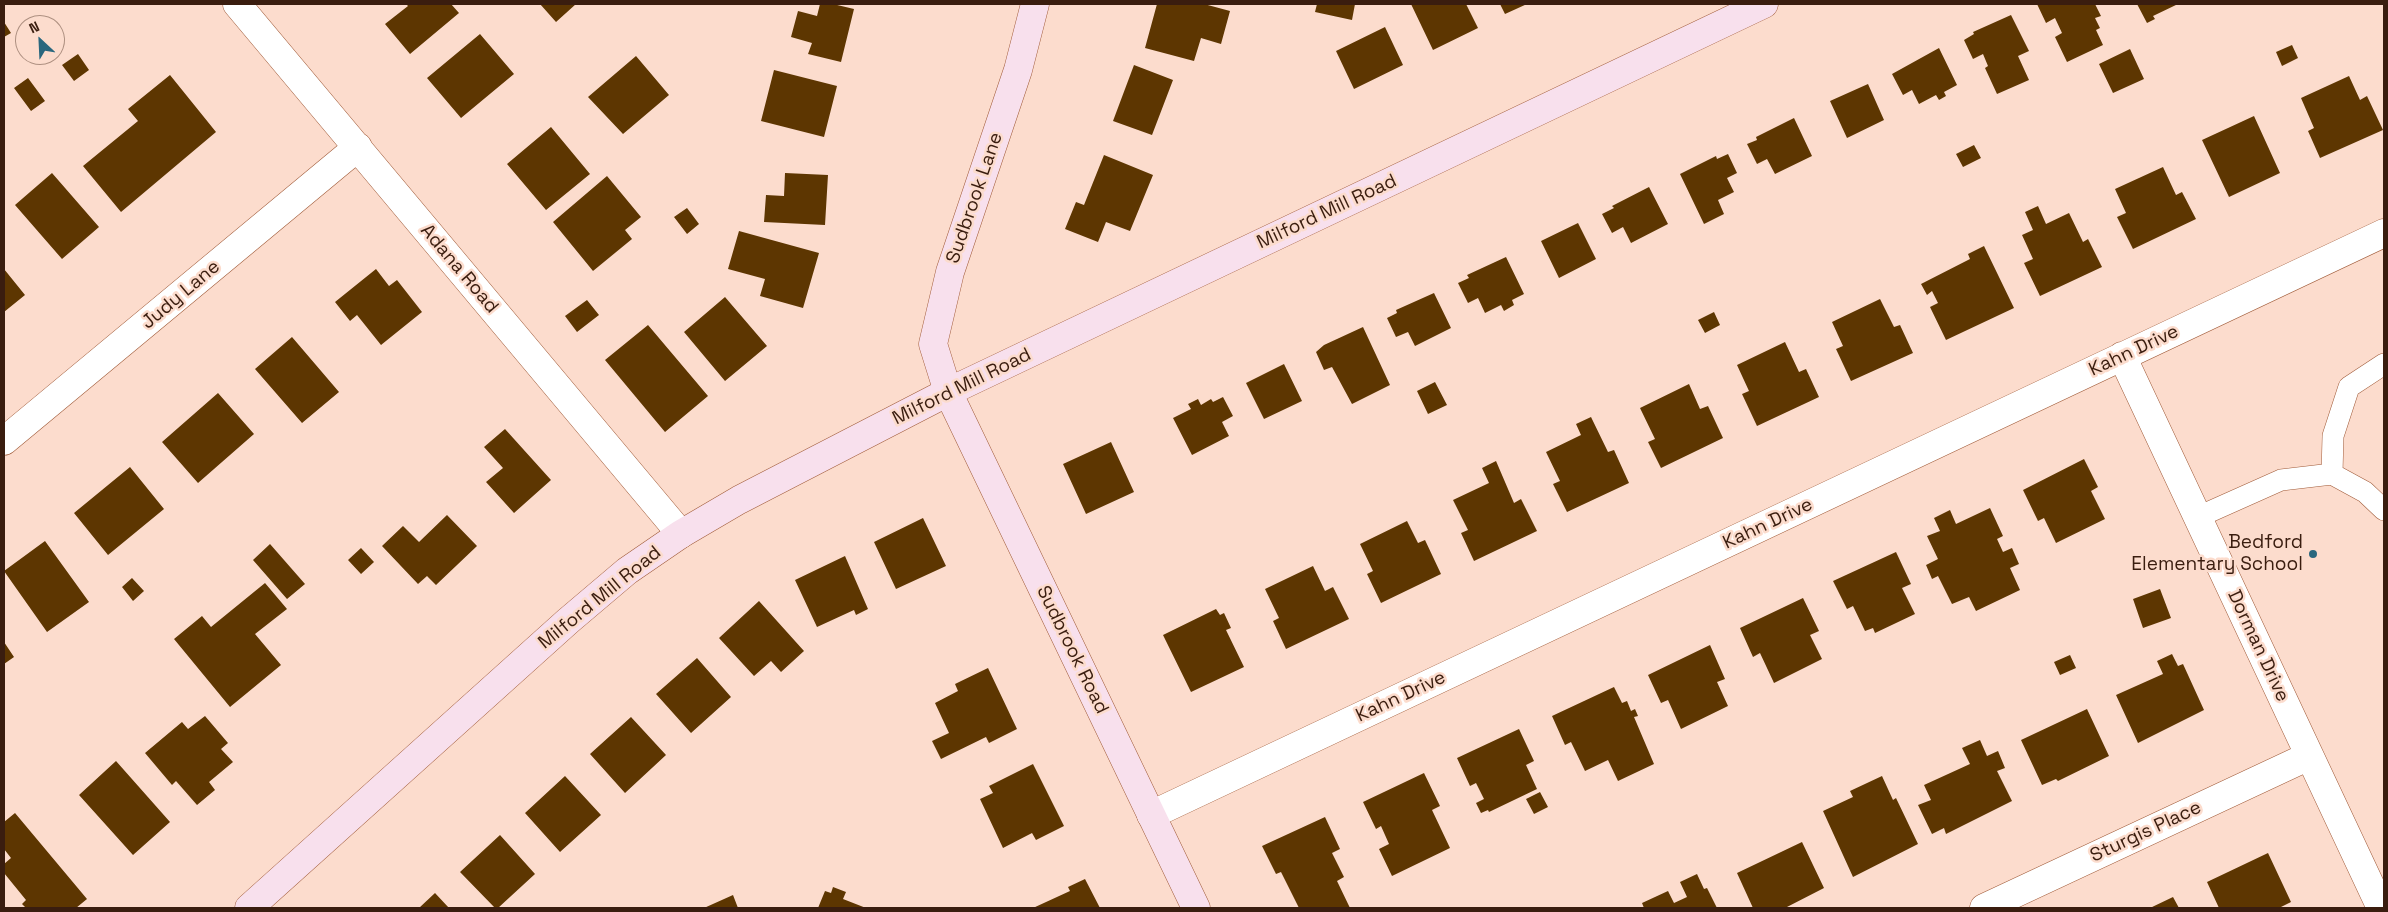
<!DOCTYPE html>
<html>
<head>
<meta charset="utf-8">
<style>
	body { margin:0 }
	#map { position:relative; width:2388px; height:912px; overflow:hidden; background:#fcdccd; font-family:"Space Grotesk",sans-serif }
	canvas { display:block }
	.frame { position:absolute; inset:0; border:5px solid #3a1d0f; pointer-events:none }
	.north { position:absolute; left:15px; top:15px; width:50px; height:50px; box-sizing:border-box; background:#fcdccd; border:1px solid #ae9081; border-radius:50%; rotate:335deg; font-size:14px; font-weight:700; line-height:20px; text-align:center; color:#3a1d0f }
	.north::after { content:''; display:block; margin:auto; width:18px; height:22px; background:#2a677e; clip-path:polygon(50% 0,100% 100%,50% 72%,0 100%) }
</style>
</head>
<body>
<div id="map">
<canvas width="2388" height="912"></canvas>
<div class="frame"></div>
<div class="north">N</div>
</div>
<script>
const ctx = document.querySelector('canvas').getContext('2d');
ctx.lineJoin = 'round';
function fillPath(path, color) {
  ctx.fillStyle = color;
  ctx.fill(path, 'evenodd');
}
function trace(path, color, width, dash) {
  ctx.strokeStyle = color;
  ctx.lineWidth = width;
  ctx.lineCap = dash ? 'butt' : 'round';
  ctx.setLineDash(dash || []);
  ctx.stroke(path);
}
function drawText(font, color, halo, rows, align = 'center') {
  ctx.font = font + ' "Space Grotesk",sans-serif';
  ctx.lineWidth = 5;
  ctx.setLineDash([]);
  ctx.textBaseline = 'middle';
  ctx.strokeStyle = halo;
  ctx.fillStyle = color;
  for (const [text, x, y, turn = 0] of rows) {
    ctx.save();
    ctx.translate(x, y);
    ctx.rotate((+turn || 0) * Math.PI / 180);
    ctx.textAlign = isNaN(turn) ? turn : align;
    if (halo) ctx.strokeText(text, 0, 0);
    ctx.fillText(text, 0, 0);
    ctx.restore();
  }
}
fillPath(new Path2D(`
	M406,4H451L459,13L410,54L385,24L408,6Z
	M540,4H576L556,22Z
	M820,4H833L854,9L841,62L808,54L812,43L791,37L798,11L817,16Z
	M1157,4H1204L1230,11L1221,44L1201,38L1194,61L1145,48Z
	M1317,4H1355L1352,20L1315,12Z
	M1411,4H1466L1478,28L1433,50Z
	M1500,4H1527L1505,14Z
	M2037,4H2095L2101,16L2095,18L2100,28L2096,30L2103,45L2067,62L2055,37L2062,33L2055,18L2046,23Z
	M2137,4H2178L2153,16L2155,19L2147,23Z
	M2011,15L2029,51L2018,56L2029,80L1997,94L1985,68L1988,66L1983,54L1973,59L1964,40L1974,34L1973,32Z
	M4,22L11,33L4,37Z
	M1385,27L1403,65L1354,89L1336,51Z
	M480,34L514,74L461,118L427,78Z
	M2292,45L2298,58L2282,66L2276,52Z
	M1939,48L1957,85L1944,92L1946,96L1939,100L1936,95L1919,104L1912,90L1903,95L1892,74Z
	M2130,49L2144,79L2113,93L2099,64Z
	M78,54L89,70L74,81L62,65Z
	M636,56L669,95L623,134L588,97Z
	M1134,65L1173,80L1152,135L1113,121Z
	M774,70L837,86L824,137L761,121Z
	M170,75L216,132L121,212L83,166L138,121L128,109Z
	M2349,76L2360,100L2367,96L2383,130L2320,158L2308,131L2314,128L2301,98Z
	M28,78L45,101L31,111L14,88Z
	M1868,84L1884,120L1847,138L1830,101Z
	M2254,116L2280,173L2229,197L2202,140Z
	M1794,118L1812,156L1775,174L1767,159L1757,164L1747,144L1757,140L1756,137Z
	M551,127L590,174L546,210L507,164Z
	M1974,145L1981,158L1963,167L1956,154Z
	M1728,154L1737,173L1727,178L1734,192L1718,200L1724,214L1704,224L1680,174L1716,156L1717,159Z
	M1104,155L1153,175L1130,231L1106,222L1098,242L1065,229L1076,202L1084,205Z
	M2163,167L2176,195L2182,192L2196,219L2133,249L2117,217L2126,213L2115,189Z
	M52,173L99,227L62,259L15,205Z
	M785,173L828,175L825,225L764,222L766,195L784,196Z
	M607,176L641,217L625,230L632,239L593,271L553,222Z
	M1649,187L1668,224L1631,243L1623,227L1612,233L1602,214L1614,208L1612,206Z
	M2038,206L2046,224L2069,213L2083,242L2088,239L2102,267L2040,296L2024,263L2033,259L2022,235L2033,230L2025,212Z
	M687,208L699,224L687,234L674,217Z
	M1578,223L1596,259L1559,278L1541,241Z
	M739,231L819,253L803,308L760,296L765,279L728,269Z
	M1984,246L2014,308L1946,340L1930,307L1938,303L1932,291L1927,295L1921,284L1970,259L1968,254Z
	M1506,257L1524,294L1512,300L1514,305L1504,311L1501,305L1485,313L1478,298L1468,303L1458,283L1469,278L1467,275Z
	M4,269L25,295L4,312Z
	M376,269L389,286L397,280L422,312L381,345L357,315L350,321L335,302Z
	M1434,293L1451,328L1415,346L1408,332L1396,337L1387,318L1397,313L1396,310Z
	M725,297L767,346L725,381L684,332Z
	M1880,299L1894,327L1900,325L1913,353L1851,381L1836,349L1843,346L1832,322Z
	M587,300L599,315L577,332L565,316Z
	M1714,312L1720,325L1705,333L1698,320Z
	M648,325L708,396L665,432L605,360Z
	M1363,327L1390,385L1352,404L1332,367L1324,370L1316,352L1324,345Z
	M292,337L339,392L302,423L255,369Z
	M1785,342L1799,372L1806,369L1819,397L1757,426L1742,394L1749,391L1737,365Z
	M1284,364L1302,401L1264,419L1246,383Z
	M1435,382L1447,405L1428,414L1417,391Z
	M1689,384L1700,409L1708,406L1723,438L1661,468L1648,442L1655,439L1640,408Z
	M218,393L254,434L198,483L162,442Z
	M1223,397L1233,416L1222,422L1229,436L1192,455L1173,418L1191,409L1188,404L1198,399L1201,405L1211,399L1213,402Z
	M1591,417L1608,452L1614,450L1629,483L1567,512L1553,484L1560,481L1546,452L1581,435L1576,424Z
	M505,429L551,480L514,513L486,482L503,468L484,447Z
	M1111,442L1134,492L1086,514L1063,464Z
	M2084,459L2098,487L2091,491L2105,519L2056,543L2044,518L2038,521L2023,490Z
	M1496,461L1514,503L1521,499L1537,531L1474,561L1461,533L1468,530L1453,500L1489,483L1482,468Z
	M130,467L164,509L108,555L74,513Z
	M1990,508L2003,536L1997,539L2003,552L2012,548L2019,564L2010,568L2020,590L1976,611L1969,597L1952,604L1938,576L1932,579L1926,565L1938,559L1927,536L1940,531L1934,518L1950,510L1956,524Z
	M447,515L477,546L436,585L427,576L418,584L382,546L403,526L419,542Z
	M923,518L946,566L896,589L874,542Z
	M1407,521L1418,543L1425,540L1441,574L1381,603L1367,574L1373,571L1360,544Z
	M45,541L89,602L47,632L4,571Z
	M270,544L305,584L287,599L253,560Z
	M361,548L374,562L361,574L348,560Z
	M1896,552L1911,584L1902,588L1915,614L1875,633L1873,628L1865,631L1853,606L1847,609L1833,581Z
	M845,556L868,609L856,615L854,610L817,627L795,580Z
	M1313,566L1325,591L1333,587L1349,619L1286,649L1273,621L1279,618L1265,589Z
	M132,578L144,591L133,601L122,587Z
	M265,583L287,609L255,634L281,665L230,707L174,639L202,616L211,627Z
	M2160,589L2171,618L2143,628L2133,599Z
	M1803,598L1819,631L1810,635L1822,659L1774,683L1760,653L1753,657L1740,628Z
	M759,601L804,651L781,672L771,661L754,676L719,638Z
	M1216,609L1220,615L1224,613L1231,628L1226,630L1244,667L1191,692L1163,635Z
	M4,642L14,657L4,664Z
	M1710,645L1725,679L1717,682L1728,706L1681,729L1668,700L1661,703L1648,675Z
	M2172,654L2178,666L2183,664L2204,710L2138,743L2116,695L2163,674L2157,661Z
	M2070,655L2076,668L2060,675L2054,662Z
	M697,658L731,697L691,733L656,694Z
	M988,668L1017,729L989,743L986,737L941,759L932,741L949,733L935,703L958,691L955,684Z
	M1614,687L1622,703L1627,701L1631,711L1635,709L1638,716L1634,717L1654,764L1618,781L1608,760L1585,771L1571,742L1565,745L1552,716Z
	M2087,709L2109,756L2058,781L2056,779L2042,785L2021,740Z
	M205,716L228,743L221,749L233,762L209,782L215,790L197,805L176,781L172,785L145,753L182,722L188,729Z
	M631,717L666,755L625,793L590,754Z
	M1519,729L1534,761L1526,765L1537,789L1489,812L1488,810L1481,813L1476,803L1484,799L1476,783L1470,786L1457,758Z
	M1980,740L1987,756L1998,751L2005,768L1997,771L2012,801L1946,834L1944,828L1932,834L1918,805L1931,800L1924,785L1970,764L1962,748Z
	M116,761L170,822L133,855L79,795Z
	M1033,764L1064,826L1036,840L1032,833L1003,848L980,799L993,793L989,786Z
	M1424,773L1440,806L1432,810L1450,848L1392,876L1379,849L1389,844L1381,826L1376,829L1363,802Z
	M565,776L601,815L560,852L525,813Z
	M1882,776L1893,800L1896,798L1918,844L1853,877L1823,811L1853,797L1850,791Z
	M1540,792L1548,807L1534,814L1526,799Z
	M15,813L87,899L76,908H26L22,904L26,900L4,873V864L11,858L4,849V822Z
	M1325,817L1340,849L1332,853L1344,877L1337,881L1350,908H1299L1281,872L1276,874L1262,846Z
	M500,835L535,874L498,908H495L460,872Z
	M1802,842L1824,888L1785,908H1753L1737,873Z
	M2268,853L2291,902L2279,908H2219L2207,882Z
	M1697,874L1704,889L1707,888L1717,908H1644L1642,903L1668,891L1674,903L1687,897L1680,882Z
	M1085,879L1100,908H1033L1070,891L1068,887Z
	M833,887L846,892L843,899L866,908H818L825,891L831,893Z
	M435,893L449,908H419Z
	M733,895L738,908H704Z
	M2173,897L2179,908H2150Z`), '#5d3601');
const lane = new Path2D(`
	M2332,474L2333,436L2349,387L2384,364
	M2198,517L2281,480L2332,474L2365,492L2384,510`);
const street = new Path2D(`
	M237,4L681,534
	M2122,356L2381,908
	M4,441L358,147
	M1151,815L2384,233
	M1984,908L2309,756`);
const secondary = new Path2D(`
	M1035,4L1018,70L950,272L933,344L948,392L1196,908
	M249,908L568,621L627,571L681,534L739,500L948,392L1764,4`);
trace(lane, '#a05b39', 22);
trace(street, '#a05b39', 29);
trace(secondary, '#a05b39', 29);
trace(lane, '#fff', 21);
trace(street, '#fff', 28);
trace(secondary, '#f8e0ed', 28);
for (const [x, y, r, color] of [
	[2313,554,5,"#2a677e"]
]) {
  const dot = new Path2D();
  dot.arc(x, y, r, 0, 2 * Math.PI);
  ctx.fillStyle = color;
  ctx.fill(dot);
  trace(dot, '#fcdccd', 2);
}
drawText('19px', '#3a1d0f', '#fcdccd', [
	["Sudbrook Lane",975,198,-71],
	["Milford Mill Road",1327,212,-25],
	["Adana Road",459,269,50],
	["Judy Lane",181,295,-40],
	["Kahn Drive",2134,351,-25],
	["Milford Mill Road",962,387,-26],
	["Kahn Drive",1768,524,-25],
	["Milford Mill Road",600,598,-39],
	["Dorman Drive",2258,646,65],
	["Sudbrook Road",1072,650,64],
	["Kahn Drive",1401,697,-25],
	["Sturgis Place",2146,832,-25]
]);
drawText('19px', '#3a1d0f', '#fcdccd', [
	["Bedford",2303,543],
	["Elementary School",2303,565]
], 'right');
</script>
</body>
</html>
